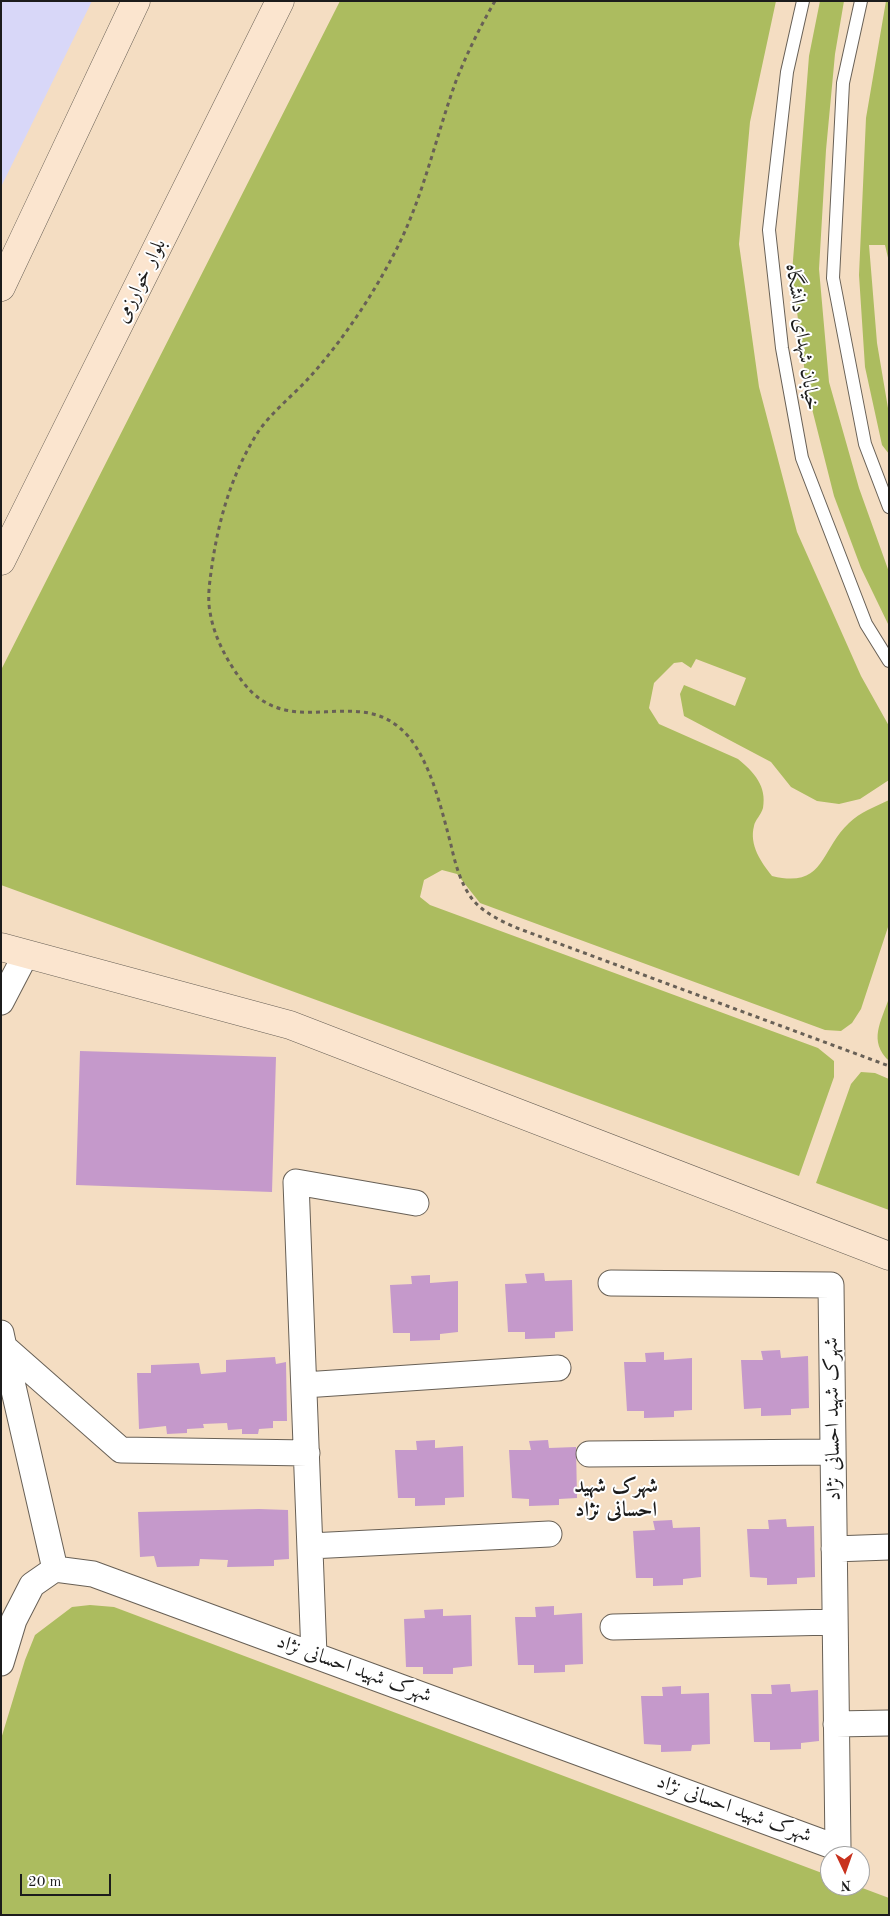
<!DOCTYPE html>
<html>
<head>
<meta charset="utf-8">
<style>
	body { margin:0 }
	#map { position:relative; width:890px; height:1916px; overflow:hidden; background:#f4ddc2; font-family:"Old Standard TT",serif }
	canvas { display:block }
	.frame { position:absolute; inset:0; border:2px solid #1c1c1c; pointer-events:none }
	.north { position:absolute; left:820px; top:1846px; width:50px; height:50px; box-sizing:border-box; background:#fff; border:1px solid #a4a4a4; border-radius:50%; rotate:177deg; font-size:14px; font-weight:700; line-height:20px; text-align:center; color:#1c1c1c }
	.north::after { content:''; display:block; margin:auto; width:18px; height:22px; background:#c8321e; clip-path:polygon(50% 0,100% 100%,50% 72%,0 100%) }
	.scale { position:absolute; left:20px; top:1874px; width:91px; height:22px; box-sizing:border-box; border:2px solid #1c1c1c; border-top:0; padding-left:6px; font-size:15px; line-height:18px; white-space:nowrap; color:#1c1c1c; -webkit-text-stroke:4px #fff; paint-order:stroke }
</style>
</head>
<body>
<div id="map">
<canvas width="890" height="1916"></canvas>
<div class="frame"></div>
<div class="north">N</div>
<div class="scale">20 m</div>
</div>
<script>
const ctx = document.querySelector('canvas').getContext('2d');
ctx.lineJoin = 'round';
function fillPath(path, color) {
  ctx.fillStyle = color;
  ctx.fill(path, 'evenodd');
}
function trace(path, color, width, dash) {
  ctx.strokeStyle = color;
  ctx.lineWidth = width;
  ctx.lineCap = dash ? 'butt' : 'round';
  ctx.setLineDash(dash || []);
  ctx.stroke(path);
}
function drawText(font, color, halo, rows, align = 'center') {
  ctx.font = font + ' "Old Standard TT",Amiri,serif';
  ctx.lineWidth = 4;
  ctx.setLineDash([]);
  ctx.textBaseline = 'middle';
  ctx.strokeStyle = halo;
  ctx.fillStyle = color;
  for (const [text, x, y, turn = 0] of rows) {
    ctx.save();
    ctx.translate(x, y);
    ctx.rotate((+turn || 0) * Math.PI / 180);
    ctx.textAlign = isNaN(turn) ? turn : align;
    if (halo) ctx.strokeText(text, 0, 0);
    ctx.fillText(text, 0, 0);
    ctx.restore();
  }
}
fillPath(new Path2D(`
	M1,1H92L1,187Z`), '#d8d7f8');
fillPath(new Path2D(`
	M340,1H776L750,122L739,244L759,387L797,532L861,676L889,726V780L860,799L839,804L817,801L791,787L771,762L684,716L680,694L684,685L735,706L746,678L696,659L691,668L682,662L674,663L654,683L649,708L659,724L738,759C754,772 767,786 763,808C761,815 755,820 754,826C749,845 761,862 772,876C825,889 820,850 849,823C860,812 875,807 889,800V924L861,1009L852,1023L841,1031L825,1030L480,903L457,874L442,870L424,880L420,897L430,905L818,1048L834,1061V1077L799,1176L1,885V670Z
	M820,1H844L835,54L826,150L819,269L829,382L859,488L889,572V626L861,568L834,496L807,389L792,273L809,56Z
	M886,1H889V262L885,245H869L877,343L889,414V454L882,445L865,367L859,275L866,118Z
	M889,998V1061C868,1041 881,1022 889,998Z
	M861,1072L875,1073L889,1079V1210L816,1183L851,1084Z
	M90,1605L114,1607L830,1876V1886H857L889,1898V1915H1V1739L25,1660L35,1635L72,1607Z`), '#acbc5f');
fillPath(new Path2D(`
	M80,1051L276,1057L272,1192L76,1185Z
	M544,1273L545,1281L572,1280L573,1331L555,1332V1338L525,1339V1332H508L505,1284L527,1283L525,1274Z
	M430,1275V1283L458,1281V1332L440,1334V1340L410,1341V1333H393L390,1285L412,1284L411,1276Z
	M780,1350L781,1358L808,1356L809,1408L791,1409V1415L761,1416V1408L744,1409L741,1360H763L761,1351Z
	M664,1352V1360L692,1358V1410L674,1411V1417L644,1418V1411H627L624,1362H646L645,1353Z
	M275,1357L276,1364L286,1362L287,1421H273V1428L259,1429L258,1434H242V1429L228,1430L227,1423L203,1424L204,1428L187,1429V1433L167,1434L166,1426L139,1429L137,1373H151V1365L199,1363L201,1374L226,1372V1360Z
	M435,1440V1448L463,1446L464,1497L445,1498V1505L415,1506V1498H398L395,1450H417L416,1441Z
	M548,1440L549,1448L576,1447L577,1498L559,1499V1505L529,1506V1499L512,1498L509,1450H531L529,1441Z
	M259,1509L288,1510L289,1559L274,1560V1566L227,1567L228,1560L200,1559L199,1566L157,1567L154,1556L140,1557L138,1512Z
	M786,1519L787,1527L814,1526L815,1577L797,1578V1584L767,1585V1578L750,1577L747,1529H769L768,1520Z
	M672,1520L673,1528L700,1527L701,1577L683,1579V1585L653,1586V1578H636L633,1531L655,1530L653,1521Z
	M554,1606V1615L582,1613L583,1664L565,1665V1672L534,1673V1665H518L515,1617H536L535,1607Z
	M443,1609V1616L471,1615L472,1666L453,1668V1674H423V1667H406L404,1619L425,1618L424,1610Z
	M790,1684L791,1692L818,1690L819,1741L801,1743V1749L770,1750V1742H754L751,1694H772L771,1685Z
	M681,1686V1694L709,1693L710,1744L692,1745L691,1751L661,1752V1745L644,1744L641,1696H663L662,1687Z`), '#c599cb');
const lane = new Path2D(`
	M803,1L787,72L769,230L782,348L802,458L866,624L889,661
	M861,1L843,83L833,278L865,444L889,507`);
const street = new Path2D(`
	M1,1002L26,954
	M1,1333L4,1347L121,1450L307,1453
	M4,1347L55,1569
	M304,1385L558,1368
	M589,1454L833,1452
	M310,1546L549,1534
	M834,1549L889,1547
	M613,1627L835,1622
	M314,1655L296,1182L416,1203
	M1,1663L14,1620L32,1585L55,1569L93,1574L838,1848L831,1285L611,1283
	M836,1724L889,1723`);
const secondary = new Path2D(`
	M1,287L136,1
	M1,561L280,1
	M1,947L290,1025L889,1256`);
trace(lane, '#686056', 14);
trace(street, '#686056', 27);
trace(secondary, '#686056', 29);
trace(new Path2D(`
	M495,1C480,27 467,53 456,81C435,139 423,199 394,254C371,298 341,343 307,380C291,397 271,413 258,432C232,473 219,518 212,565C210,580 207,597 210,612C214,637 227,661 242,681C291,746 359,680 408,736C431,763 442,811 451,845C455,863 461,885 473,900C484,913 501,921 517,928L889,1066`), '#686056', 3, [4, 4]);
trace(lane, '#fff', 12);
trace(street, '#fff', 25);
trace(secondary, '#fbe5cf', 28);
drawText('20px', '#1c1c1c', '#fff', [
	["بلوار خوارزمی",141,281,-64],
	["خیابان شهدای دانشگاه",802,337,82],
	["شهرک شهید احسانی نژاد",833,1419,-91],
	["شهرک شهید احسانی نژاد",354,1669,20],
	["شهرک شهید احسانی نژاد",734,1809,20]
]);
drawText('bold 21px', '#1c1c1c', '#fff', [
	["شهرک شهید",616,1486],
	["احسانی نژاد",616,1510]
]);
</script>
</body>
</html>
